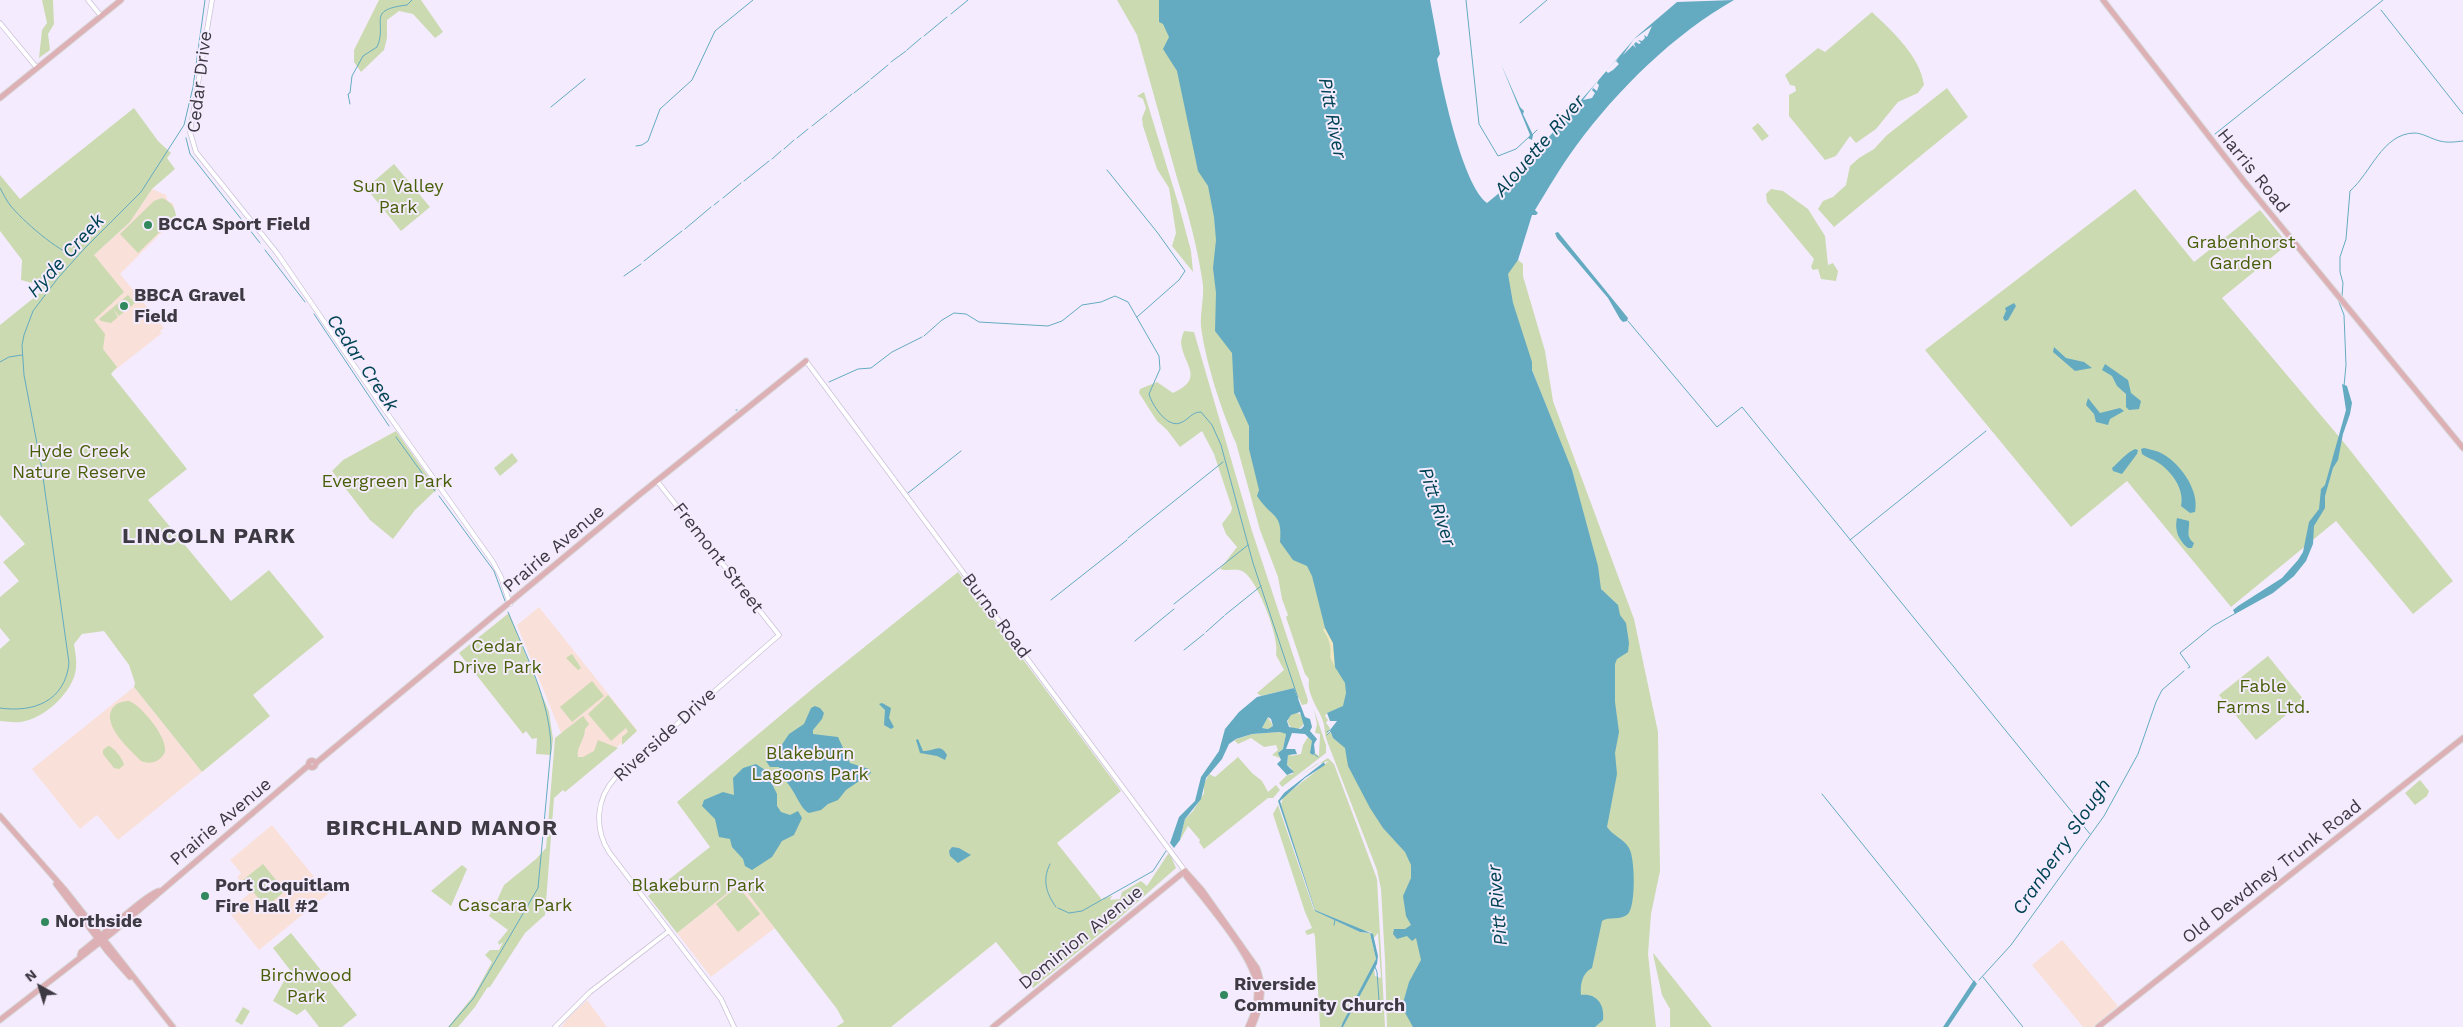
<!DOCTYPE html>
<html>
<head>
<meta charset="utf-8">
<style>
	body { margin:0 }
	#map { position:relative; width:2463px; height:1027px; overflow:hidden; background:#f4ecfe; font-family:"Work Sans",sans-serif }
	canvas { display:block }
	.north { position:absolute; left:15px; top:962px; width:50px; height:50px; -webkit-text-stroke:4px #f4ecfe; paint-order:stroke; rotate:321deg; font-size:14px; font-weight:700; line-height:20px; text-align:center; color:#3e3a43 }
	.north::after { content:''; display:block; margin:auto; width:18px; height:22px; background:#3e3a43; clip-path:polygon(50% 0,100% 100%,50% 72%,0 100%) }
</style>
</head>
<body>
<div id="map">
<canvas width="2463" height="1027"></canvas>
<div class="north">N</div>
</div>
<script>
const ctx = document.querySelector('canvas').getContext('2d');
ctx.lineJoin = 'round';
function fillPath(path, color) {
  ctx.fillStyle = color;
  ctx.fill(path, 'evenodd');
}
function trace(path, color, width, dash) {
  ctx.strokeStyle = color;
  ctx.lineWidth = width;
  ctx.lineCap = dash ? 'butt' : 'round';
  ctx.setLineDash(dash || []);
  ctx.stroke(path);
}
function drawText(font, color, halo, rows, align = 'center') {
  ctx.font = font + ' "Work Sans",sans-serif';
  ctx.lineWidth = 4;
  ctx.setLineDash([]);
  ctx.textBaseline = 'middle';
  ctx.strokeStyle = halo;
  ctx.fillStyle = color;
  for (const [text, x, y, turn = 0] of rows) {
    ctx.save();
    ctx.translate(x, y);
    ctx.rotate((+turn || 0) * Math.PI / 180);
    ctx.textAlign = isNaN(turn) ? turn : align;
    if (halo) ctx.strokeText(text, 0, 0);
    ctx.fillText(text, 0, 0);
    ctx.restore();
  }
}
fillPath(new Path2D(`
	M152,189L166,195L168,202L173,203L176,218L120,274L164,328L160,331L162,333L110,374L76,331L94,255L130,222Z
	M539,607L637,730L590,770L563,738L517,625Z
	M134,687L202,772L118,840L97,815L80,829L32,769Z
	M272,825L328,894L259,950L228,911L250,893L237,877L241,873L230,860Z
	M740,883L775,928L711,977L677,933Z
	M2062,940L2118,1006L2093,1027H2083L2032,965Z
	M587,1000L607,1027H561L568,1018Z`), '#f9e0d9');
fillPath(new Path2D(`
	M42,0H53L54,24L48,34L50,50L39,58L42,30L47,23Z
	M379,0H421L443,32L435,38L413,14L399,11L387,20V38L384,50L361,72L354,62V50Z
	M1117,0H1202L1301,510L1372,699L1327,713L1325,716L1328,720L1326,723L1330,728L1327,735L1331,732L1333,738L1346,748L1414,846L1427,1027H1387L1385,960L1381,889L1377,870L1327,741C1325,736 1325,731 1324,725C1322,712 1306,696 1309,679L1305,674L1286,617L1288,615L1282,599L1278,577L1260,530L1236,443C1221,410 1206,363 1201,327C1200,313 1204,299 1203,285C1198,249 1188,212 1177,178L1137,35Z
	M1872,12C1892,31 1920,56 1924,85L1918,93L1898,102L1876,129L1856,143L1850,136L1836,156L1825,160L1789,116V95L1796,91L1795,86L1790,85L1785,75L1818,48L1825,52Z
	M1947,88L1968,117L1834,227L1818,209L1823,201L1833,197L1846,185L1850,166L1859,158L1874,149L1887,135Z
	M1144,92L1179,206L1191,251L1193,272L1172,246L1176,233L1169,188L1157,169L1143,126L1142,118L1146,108L1143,99L1137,96Z
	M134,108L158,141L171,153L167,158L175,169L152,189L130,222L94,255L124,292L94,320L105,334L103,349L117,367L111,374L187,469L148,500L231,601L269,570L324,637L253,695L270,716L202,772L134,687L135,683L129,665L104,631L82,634L74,644C75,652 77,660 76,668C74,692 43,720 20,722C13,723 6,721 0,721V649L10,640L0,628V597L19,581L3,562L25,544L0,515V325L41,292L40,285L21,280L22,260L0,231V175L20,199Z
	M1758,123L1769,136L1762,141L1752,128Z
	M394,164L430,207L401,231L366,188Z
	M1771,189L1783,191L1808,209L1825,236L1828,265L1833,263L1838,271L1836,281L1821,279L1818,269L1813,270L1811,267L1814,259L1767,202L1766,194Z
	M2135,189L2194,262L2260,210L2288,244L2222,298L2346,445L2453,581L2413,614L2336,521L2231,607L2127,481L2071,527L1925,350Z
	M162,198C171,202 175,207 176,216L138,253L120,234L154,201Z
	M1518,260L1523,264V276L1545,351L1553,401L1634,619L1658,732L1660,871L1651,914L1648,954L1656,1027H1565L1572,1007L1606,838L1603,599L1556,433L1531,367L1502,276Z
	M128,295L135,303L119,316L113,309L118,317L111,323L101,321L99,319Z
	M1184,331L1194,332L1252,531L1308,700L1307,704L1302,705L1294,688L1261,696L1257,693L1284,670L1276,655C1280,639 1259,584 1245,573C1238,567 1228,572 1220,569L1237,547L1226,534L1222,524L1231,512L1232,508L1214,454L1202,431L1180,447L1167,430L1157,421L1139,393L1140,389L1157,382L1173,393C1206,378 1183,365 1181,342C1181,339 1183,334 1184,331Z
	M396,431L437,489L415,510L393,539L370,520L332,471L343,460Z
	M512,453L518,461L500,476L494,468Z
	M958,572L1121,791L1057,843L1103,901V898L1112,896L1110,900L1120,899L1122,892L1141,881L1147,886L1168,854H1170L1176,868L1117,920L1033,988L996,942L891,1027H836L844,1022L837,1009L740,883L677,933L648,896L710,847L677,802L817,685Z
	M509,613L549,712L553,739L551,755L536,754L537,738L532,739L526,731L523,734L459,653Z
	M572,654L581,668L578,670L566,658Z
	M2268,656L2304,700L2256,740L2219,695Z
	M592,681L604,696L572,722L560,707Z
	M608,695L637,731L622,745V737L628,732L626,728L611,741L588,714Z
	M129,701C142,706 168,738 165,752C160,762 151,765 141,761C130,750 102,725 112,709C116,703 122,701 129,701Z
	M1314,710L1326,745V753L1282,787L1279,783L1287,775L1293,774L1291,768L1287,765L1288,755L1290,753L1291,756L1301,754L1303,745L1308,737L1312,741L1313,755L1315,753L1319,756L1320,734L1315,733L1317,724Z
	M1288 721a8 8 0 1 1 16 0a8 8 0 1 1-16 0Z
	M583,716L589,724L585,729C585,740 576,747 578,757H583L594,751L598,740L618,748L565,792L563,790L554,798L545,915L525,933L490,987L487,988L475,1007L458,1027H448L474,995L492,962L485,955L490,950H499L503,942L499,945L498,942L508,930L489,916L491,912L477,905L480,900L494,907L504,885L536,859L546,848L555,738Z
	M1268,717L1273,726L1268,729L1262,728Z
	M1281,732L1286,734L1283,749L1279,752L1280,758L1272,755L1278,750L1276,745L1264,747L1251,738L1238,744L1234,740L1252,734Z
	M108,746C114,747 123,759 124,765L119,769L114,768L103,754V750Z
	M1238,757L1252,773L1262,781L1268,792L1276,785L1280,790L1273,798H1268L1204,849L1199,842L1200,840L1188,826L1175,849L1180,840L1185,819L1193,811L1204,793V784L1209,774L1215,777Z
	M1328,758L1334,764L1377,879L1385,1027H1343L1374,967L1375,976L1381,978L1378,933L1374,938L1371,932L1362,930L1315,910L1281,805L1283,797L1329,761L1317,764L1299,776Z
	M2420,780L2429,791L2427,796L2415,805L2405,793Z
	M1278,805L1314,910L1360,932L1370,933L1376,959L1341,1027H1320L1315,937L1314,933L1307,935L1305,931L1312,928L1305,912L1273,814Z
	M263,864L285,891L266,907L243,880Z
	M462,865L467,869L451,906L431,891Z
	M738,886L760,914L738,932L716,904Z
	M291,933L357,1015L342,1027H319L305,1009L297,1015L273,1001L290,970L273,948Z
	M1653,954H1654L1712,1027H1670V1009L1662,995Z
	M243,1007L250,1011L242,1025L235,1021Z`), '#cbdab1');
fillPath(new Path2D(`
	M1325,628L1333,643L1335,667L1330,657C1332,648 1329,638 1323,630Z`), '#f0e6c1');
fillPath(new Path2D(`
	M1159,0H1430L1440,54L1437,59C1443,91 1463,185 1487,203L1504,189L1539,149L1537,146H1541L1636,37L1677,2L1734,0C1674,34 1617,90 1576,146C1561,166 1548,189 1535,210L1538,213L1536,215H1532L1518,260L1508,274L1513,303L1532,362V370L1572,470L1598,566L1601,589L1618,605L1620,615L1626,623L1629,643L1628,652L1617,659L1615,664V702L1619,732L1615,753L1617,774L1607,827C1612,835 1624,839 1629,848C1635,857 1636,906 1628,914C1621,921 1609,916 1602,921L1592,968C1582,973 1580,985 1581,995C1596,993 1605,1004 1603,1020L1595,1027H1413L1404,1011L1403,1003L1409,982L1421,960L1416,938L1412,941L1407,936L1397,939L1393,934L1394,929H1405L1411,925L1406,916L1403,896L1411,878V865L1405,852L1383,828L1370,808L1348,766L1345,748L1333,738L1330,730L1337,721H1330L1327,713L1343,706L1346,693L1345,683L1335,667L1333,643L1325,628L1312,576L1307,566L1293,560L1280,542C1283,512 1271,518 1257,496L1259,490L1249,449V426L1234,393L1232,353L1215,331L1216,293L1213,268L1216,240L1214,217L1208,186L1198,171L1177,71L1163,49L1169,37L1163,24L1159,22Z
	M1501,64L1520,107L1524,111L1523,114L1533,135L1532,140L1528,138L1530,135Z
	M1558,232L1628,318L1627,321L1623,322L1620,319L1608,298L1557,238L1555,233Z
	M2014,303L2016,306L2008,320L2005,321L2003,318L2006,311L2005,308Z
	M2054,347L2066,358L2084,362L2092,368L2075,371L2053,352Z
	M2105,364L2128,380L2131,393L2141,401L2139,409L2129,410L2126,407V394L2117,386L2112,376L2102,370Z
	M2342,384L2347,386L2352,403L2350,414L2343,434L2338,460L2333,468L2325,496V508L2314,526L2313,544L2306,561L2294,576L2273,593L2235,614L2233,610L2238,606L2282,578L2298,560L2303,552L2309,522L2319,509L2321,489L2325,485L2346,410Z
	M2088,398L2100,413L2120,408L2124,411L2110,419L2108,425L2096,422L2094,414L2086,405Z
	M2144,448C2148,449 2154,450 2159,452C2179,461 2200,490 2195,512L2190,513L2181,506C2185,490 2172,471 2157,462C2153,459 2147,458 2142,454L2141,449Z
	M2135,449L2138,450L2137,454L2122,474L2113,471L2112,468C2119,462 2126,453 2135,449Z
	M2177,518L2189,521C2190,530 2185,536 2194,543L2192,548H2188C2179,541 2174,530 2177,518Z
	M1294,688L1305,717L1310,719L1312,727L1310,731L1317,739L1314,744L1315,753L1313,755L1310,753L1312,741L1305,734L1292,733L1286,749H1295L1297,754L1288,755L1287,765L1294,772L1287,775L1277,764L1281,760L1278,753L1283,749L1286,734L1280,732L1252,734L1236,739L1229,744L1222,759L1206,778L1201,799L1185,819L1180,840L1174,848L1170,843L1179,817L1195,801L1201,777L1219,751L1225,729L1239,712L1257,697ZM1300,712L1304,726L1301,729L1289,727L1287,721L1291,715ZM1268,717L1271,719L1273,726L1268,729L1262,728Z
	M882,703L891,708L889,718L894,727L891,729L884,725L885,710L879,704Z
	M815,706L820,708L824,713L822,719L813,730V734L838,737L850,763L869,769L871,773L846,790L838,800L828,804L821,810L809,813C799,809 794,784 780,777L779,767H770L766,761L772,749L781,746L789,734L804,724L811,708Z
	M918,739L923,751C933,752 940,742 947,755L945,760L937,756L920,753L916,740Z
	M1324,762L1325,765L1305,778L1280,801L1315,910L1373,934L1378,956L1377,964L1343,1027H1341L1343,1022L1376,959L1370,933L1360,932L1315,911L1278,801L1284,793Z
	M756,764L765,770L777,794V806L781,812L790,815L798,811L802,818L794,835L782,841L772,857L752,870L745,866L743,859L732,847L730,839L719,837L715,819L702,806L704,800L723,792L734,795L733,778L743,768Z
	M952,847L959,848L971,855L958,863L950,856L949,851Z
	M1974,980L1977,984L1948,1027H1943Z`), '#64abc2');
fillPath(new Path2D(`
	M1652,26L1647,37L1644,35L1645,38L1642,41L1638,40L1641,43L1639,44L1636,42L1634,44L1636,48L1633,45L1623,55L1634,39Z
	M1620,56L1616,61L1619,64L1613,70L1608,73L1606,71L1600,77L1597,83L1599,85L1597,91L1593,88L1592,90L1595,93L1592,98L1583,100L1602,75Z`), '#f4ecfe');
trace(new Path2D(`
	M1466,0L1479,124L1498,156L1516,149L1529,137
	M2381,10L2463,114
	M951,14L968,0
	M1520,23L1547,0
	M924,36L947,17
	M907,50L921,38
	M891,62L906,51
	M871,79L888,65
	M854,93L869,81
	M350,104L348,94L350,93L352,76L363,56L377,47C388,22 365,10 407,5L412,0
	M551,107L585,79
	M830,112L852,94
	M812,126L827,114
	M2215,134L2383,0
	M1532,135L1537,130
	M186,138L190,154L260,243
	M797,138L808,129
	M636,146L642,145L648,141L660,109L692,80L715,31L753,0
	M784,149L794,140
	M772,159L781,151
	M1107,170L1157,232L1185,271L1179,280L1137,317
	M744,181L769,161
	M0,188C3,193 6,200 10,205C21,219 59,253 76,256
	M723,198L741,183
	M714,205L719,201
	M685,229L711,207
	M265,250L305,302
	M644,261L682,231
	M624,276L641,264
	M2342,296L2343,283L2340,272V257L2346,239L2350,191C2371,173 2382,134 2414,133C2423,133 2431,139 2440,141C2447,143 2455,142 2463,141
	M2339,302L2344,315L2346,365L2344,386
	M314,314L389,426
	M1628,321L1717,427L1742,407L2090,834
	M924,336L942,320L954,313L966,314L979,322L1048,326L1062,321L1082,305L1101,302L1115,296L1128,302L1159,356L1160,369L1149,394C1152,405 1167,428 1180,423C1189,420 1191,412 1201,412L1212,425L1221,445L1253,563L1298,698
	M0,362L9,357L22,355
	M829,382L858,369L871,368L892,352L922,337
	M736,410H737
	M396,437L435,491
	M908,493L961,451
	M439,496L494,571L505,601
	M1128,538L1223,462
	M1850,540L1986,431
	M1051,600L1127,540
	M1174,604L1248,545
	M1225,615L1261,586
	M1206,632L1224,616
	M1135,641L1174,609
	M1184,650L1204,634
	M2188,668L2190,667L2180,653L2213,626L2236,613
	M0,708C34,713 65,701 69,663L42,470L24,375L22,345L24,335L33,311L58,278L84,249L141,192L184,125L193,87L205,0
	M1327,732L1330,730
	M1327,735L1331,731
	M1314,754L1318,757
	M1822,794L1974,982
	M1050,864C1042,880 1046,893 1056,907
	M1058,908L1069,913L1082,911L1153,871L1166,851
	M1334,925L1335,920
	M1375,967L1377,972L1379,1000
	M1983,977L2023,1027
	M1979,980L2011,945L2104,816L2138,754L2156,702L2162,690L2184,671
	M449,1027L473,999L538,888L551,748C550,700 526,656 508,612`), '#64abc2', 1);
const minor = new Path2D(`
	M88,0L101,16
	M212,0L190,132L196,152L277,253L380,403L493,562L501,577L510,604
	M0,23L37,68
	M806,361L1185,871
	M657,481L779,635L615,778C596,799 594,828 609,852L721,999L734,1027
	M555,1027L590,992L669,931`);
const major = new Path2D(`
	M2103,0L2243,180L2463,448
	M0,98L121,0
	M308.5 764a3.5 3.5 0 1 1 7 0a3.5 3.5 0 1 1-7 0Z
	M316,763L639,495L806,361
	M0,816L65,890L173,1027
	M1185,871L1202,890L1257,968C1265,989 1261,1007 1252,1027
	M1185,871L1186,876C1206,902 1250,952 1256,982C1259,999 1255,1012 1248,1027
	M56,884L107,951L130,977
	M80,955L81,952C96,941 146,894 159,891
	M0,1020L112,933L309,765
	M993,1027L1185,871
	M2098,1027L2463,738`);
trace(minor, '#ccc2d8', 5.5);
trace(major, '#d8d8d9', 7);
trace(minor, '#fff', 4);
trace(major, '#ddb0b5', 5);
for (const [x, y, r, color] of [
	[148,225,5,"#31885c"],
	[124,306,5,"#31885c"],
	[205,896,5,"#31885c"],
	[45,922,5,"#31885c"],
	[1224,995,5,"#31885c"]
]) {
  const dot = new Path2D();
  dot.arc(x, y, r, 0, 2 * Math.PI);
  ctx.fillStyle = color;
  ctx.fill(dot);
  trace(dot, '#f4ecfe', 2);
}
drawText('18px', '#3e3a43', '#f4ecfe', [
	["Cedar Drive",200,82,-83],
	["Harris Road",2253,171,51],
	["Prairie Avenue",554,549,-40],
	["Fremont Street",718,558,52],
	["Burns Road",996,616,53],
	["Riverside Drive",665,735,-42],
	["Prairie Avenue",221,822,-40],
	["Old Dewdney Trunk Road",2272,872,-38],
	["Dominion Avenue",1081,938,-39]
]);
drawText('18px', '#485f08', '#f4ecfe', [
	["Sun Valley",398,187],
	["Park",398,208],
	["Grabenhorst",2241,243],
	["Garden",2241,264],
	["Hyde Creek",79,452],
	["Nature Reserve",79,473],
	["Evergreen Park",387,482],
	["Cedar",497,647],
	["Drive Park",497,668],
	["Fable",2263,687],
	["Farms Ltd.",2263,708],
	["Blakeburn",810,754],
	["Lagoons Park",810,775],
	["Blakeburn Park",698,886],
	["Cascara Park",515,906],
	["Birchwood",306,976],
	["Park",306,997]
]);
drawText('bold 18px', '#3e3a43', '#f4ecfe', [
	["BCCA Sport Field",158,225],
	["BBCA Gravel",134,296],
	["Field",134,317],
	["Port Coquitlam",215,886],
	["Fire Hall #2",215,907],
	["Northside",55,922],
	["Riverside",1234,985],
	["Community Church",1234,1006]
], 'left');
drawText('italic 19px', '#004354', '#f4ecfe', [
	["Pitt River",1332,118,79],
	["Alouette River",1540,146,-49],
	["Hyde Creek",66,256,-48],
	["Cedar Creek",362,363,56],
	["Pitt River",1437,507,72],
	["Cranberry Slough",2062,847,-56],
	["Pitt River",1498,905,-95]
]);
ctx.letterSpacing = '1px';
drawText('bold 22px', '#3e3a43', '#f4ecfe', [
	["LINCOLN PARK",209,537],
	["BIRCHLAND MANOR",442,829]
]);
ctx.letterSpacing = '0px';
</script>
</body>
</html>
